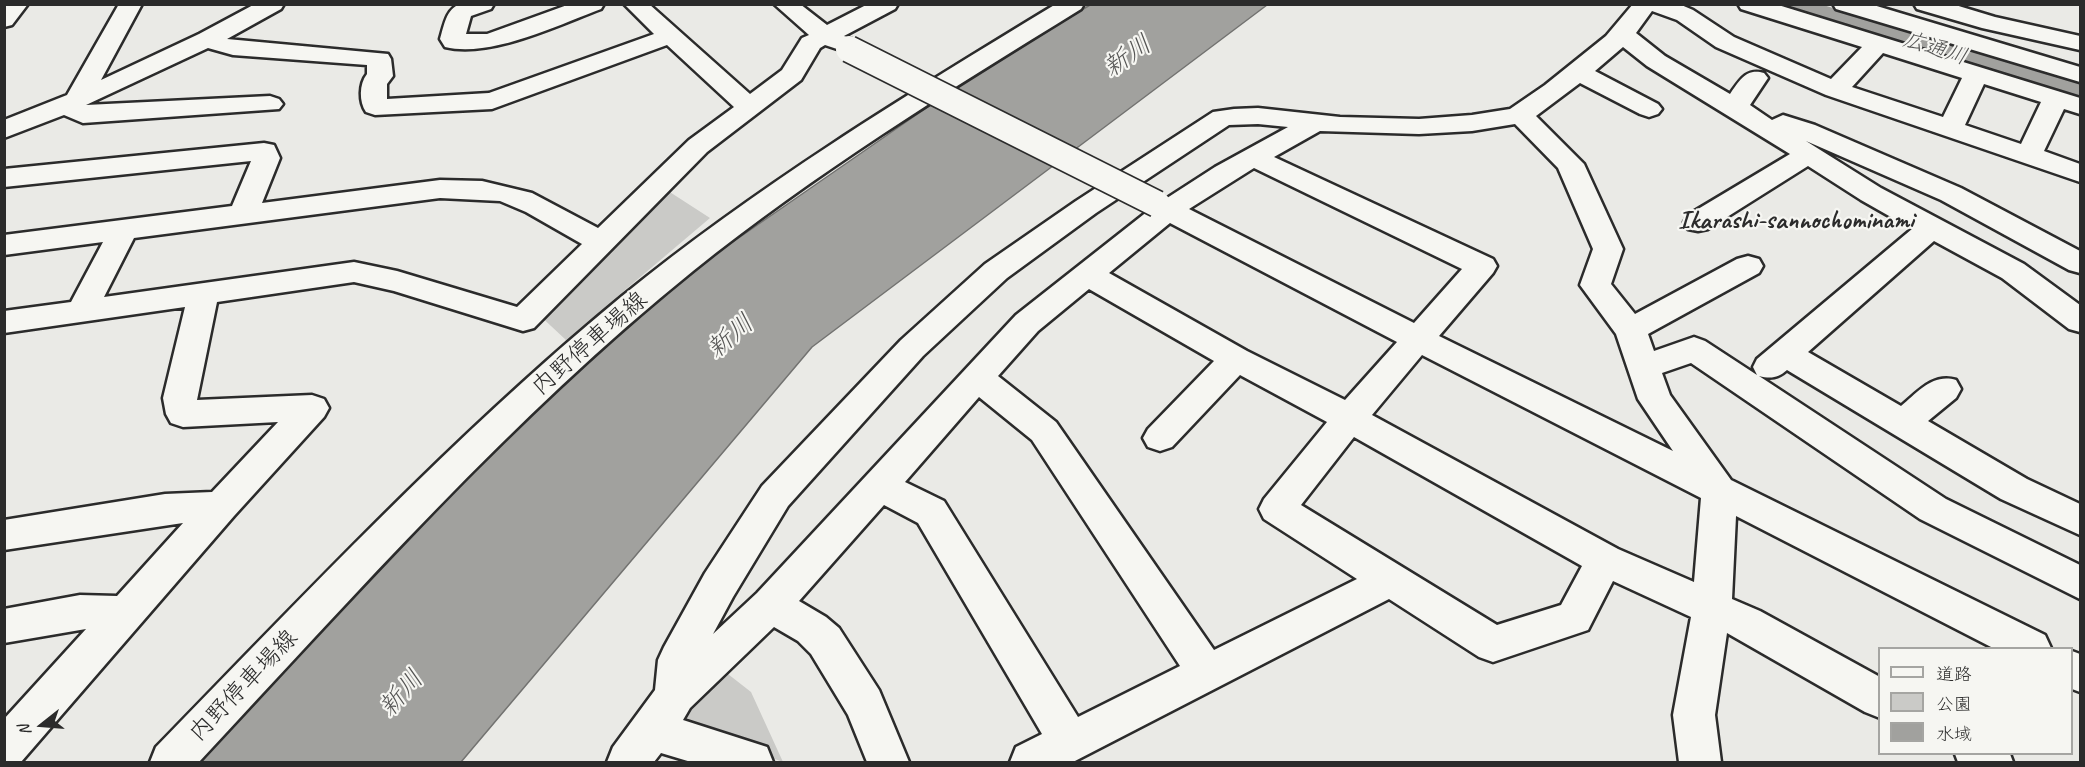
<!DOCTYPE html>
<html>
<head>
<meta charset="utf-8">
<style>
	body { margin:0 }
	#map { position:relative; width:2085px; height:767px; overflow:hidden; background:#eaeae6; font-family:Caveat,"Klee One",sans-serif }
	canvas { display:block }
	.frame { position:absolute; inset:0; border:6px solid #2b2b2b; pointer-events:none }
	.legend { position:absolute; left:1878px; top:647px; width:195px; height:108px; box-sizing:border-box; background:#f6f6f2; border:2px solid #a5a5a2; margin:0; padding:8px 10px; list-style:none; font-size:18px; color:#2b2b2b }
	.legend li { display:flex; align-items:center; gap:12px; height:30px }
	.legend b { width:30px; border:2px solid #a5a5a2 }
	.north { position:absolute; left:12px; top:695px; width:60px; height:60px; -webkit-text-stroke:4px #f6f6f2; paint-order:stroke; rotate:253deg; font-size:16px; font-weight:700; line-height:24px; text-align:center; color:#2b2b2b }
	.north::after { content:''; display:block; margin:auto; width:21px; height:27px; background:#2b2b2b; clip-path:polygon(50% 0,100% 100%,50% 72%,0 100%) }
</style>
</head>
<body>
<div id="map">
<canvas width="2085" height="767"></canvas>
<div class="frame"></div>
<ul class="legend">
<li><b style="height:8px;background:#f6f6f2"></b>道路</li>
<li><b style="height:16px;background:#cacac7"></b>公園</li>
<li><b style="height:16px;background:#a1a19e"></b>水域</li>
</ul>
<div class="north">N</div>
</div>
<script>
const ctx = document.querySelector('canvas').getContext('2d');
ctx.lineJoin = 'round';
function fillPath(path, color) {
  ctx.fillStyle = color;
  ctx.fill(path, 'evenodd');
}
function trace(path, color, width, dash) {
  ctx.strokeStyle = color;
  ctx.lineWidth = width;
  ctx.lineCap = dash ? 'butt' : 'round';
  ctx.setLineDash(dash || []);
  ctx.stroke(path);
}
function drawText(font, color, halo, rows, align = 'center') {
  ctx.font = font + ' Caveat,"Klee One",sans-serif';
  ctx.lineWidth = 4.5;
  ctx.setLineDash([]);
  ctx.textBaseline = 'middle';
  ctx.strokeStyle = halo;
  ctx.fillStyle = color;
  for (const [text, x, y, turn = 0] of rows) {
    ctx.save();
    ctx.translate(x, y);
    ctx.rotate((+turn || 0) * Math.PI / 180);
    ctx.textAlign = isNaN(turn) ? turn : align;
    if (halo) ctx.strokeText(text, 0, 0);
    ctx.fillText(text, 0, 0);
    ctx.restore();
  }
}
fillPath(new Path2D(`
	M662,187L710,218L566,340L536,312Z
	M719,667L751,692L783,762L666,720Z`), '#cacac7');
const water = new Path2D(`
	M1090,5H1267L812,347L461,762H198L600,334L981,70Z`);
fillPath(water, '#a1a19e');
trace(water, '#727270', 1.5);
fillPath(new Path2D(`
	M1775,4H1820L2080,84V103L1779,10Z`), '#a1a19e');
const minor = new Path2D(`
	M4,4H28L12,25L4,27Z
	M119,4H142L101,80L199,34L255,4H284L281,9L227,39L388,54L391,59L393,76L387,84V99L489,93L654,34L624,4H649L750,94L782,70L802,38L809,35L774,4H800L827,25L868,4H898L895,9L844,36L852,39L855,44L852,49L843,51L825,45L820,48L801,80L707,152L534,328L523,331L394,291L354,282L217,302L197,400L312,395L324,399L329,408L324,417L234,516L21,762H4V719L86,629L4,643V609L80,595L117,596L183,523L4,550V520L165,494L212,492L278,422L183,427L171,423L166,414L163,398L185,307L4,333V311L71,302L103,242L4,255V235L232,206L251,161L4,187V169L264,143L274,145L280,158L262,203L440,180L482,181L532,193L598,228L689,140L734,107L667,45L492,109L375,115L366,112C359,102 359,84 367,74V65L233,55L208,48L86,105L270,96L279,99L283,104L279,109L83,123L64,115L4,138V120L67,95ZM440,198L500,201L526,212L582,244L517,307L397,271L354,262L104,297L134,238Z
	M460,4H494L491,9L471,16L466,34H487L570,4H604L601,9C558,25 491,58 445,47L440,39C444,26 446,9 460,4Z
	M1633,4H1679L1693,10L1734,37L1831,79L1862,47L1741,9L1738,4H1775L2080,98V114L2064,109L2044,151L2080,164V182L1826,95L1716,47L1677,20L1652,11L1636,33L1665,56L1730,94C1740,80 1746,68 1764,73L1768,78L1750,105L1772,120L1783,115L1815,125L1961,188L2080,251V273L2069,270L1941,200L1806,141L1881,188L2024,264L2080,305V332L2069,329L2002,278L1934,241L1808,352L1901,406C1918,392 1933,373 1956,380L1961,389L1956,398L1928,421L2027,479L2080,504V535L2001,499L1787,370C1778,378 1771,379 1759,376L1946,499L2080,565V599L1920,519L1691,363L1662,373L1670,395L1731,480L2045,635L2051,648H1993L1736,516L1732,599L1760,611L1880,677V718L1865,712L1727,633L1715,715L1721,762H1679L1673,715L1691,617L1613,581L1588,630L1493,662L1479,657L1389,599L1073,762H1010L1016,747L1042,734L918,523L884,505L799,601L826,617L839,628L879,690L909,762H867L848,715L811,654L798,641L774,627L690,708L683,720L767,747L773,762H691L661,753L654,762H607L613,747L655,690L658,660L664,647L705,573L762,486L901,340L985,264L1076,201L1213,112L1234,109L1258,108L1340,117L1419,119L1472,115L1510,109L1545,85L1606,36ZM1623,47L1647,66L1790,154L1688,215L1684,222L1688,229L1698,231L1708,229L1808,166L1861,200L1912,229L1757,359L1753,367L1757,375L1705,341L1694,337L1654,351L1648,334L1759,273L1763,266L1759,259L1748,256L1737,259L1635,314L1611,284L1623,249L1584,164L1536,116L1580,83L1640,114L1649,117L1658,114L1662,109L1658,104L1595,71ZM1883,53L1962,78L1943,117L1852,87ZM1984,84L2041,102L2021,144L1965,125ZM1258,124L1288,127L1215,167L1167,198L1157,195L1147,198L1143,204L1148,211L1016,315L757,593L713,634L733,597L788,506L923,356L1007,278L1096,213L1229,125ZM1515,124L1558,168L1593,249L1580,285L1616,334L1638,399L1673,451L1439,336L1493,273L1497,266L1493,259L1274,157L1320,131L1419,134L1472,131ZM1254,168L1462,269L1414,323L1189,209ZM1170,223L1397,342L1345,400L1247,351L1109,273ZM1089,289L1214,361L1148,429L1143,438L1148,447L1160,451L1172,447L1240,375L1327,422L1264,499L1259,509L1264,519L1357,579L1214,650L1056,422L998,376L1038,331ZM1422,355L1701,498L1694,582L1618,549L1372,415ZM979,397L1032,440L1180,666L1078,717L944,501L905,482ZM1354,437L1582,566L1561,605L1497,625L1301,505Z
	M1833,4H1870L2080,67V82L1836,9Z
	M1914,4H1952L1995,17L2080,36V50L1982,28L1917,9Z
	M2072,651L2080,654V692L2072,689Z
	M1955,754H2010L2013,762H1958Z`);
const major = new Path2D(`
	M1056,4H1084L1081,9C948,91 815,173 693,271C512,417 357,593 199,762H150L156,747C306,593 455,434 621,297C757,186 906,95 1056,4Z`);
trace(minor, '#2b2b2b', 5);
trace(major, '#2b2b2b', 5);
fillPath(minor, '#f6f6f2');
fillPath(major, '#f6f6f2');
const minorBridge = new Path2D(`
	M849,49L1157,204`);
trace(minorBridge, '#2b2b2b', 29, []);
trace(minorBridge, '#f6f6f2', 26);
drawText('italic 22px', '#545453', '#f6f6f2', [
	["広通川",1935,49,17]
]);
drawText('24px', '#2b2b2b', '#f6f6f2', [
	["内野停車場線",590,344,-41],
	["内野停車場線",244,686,-46]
]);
drawText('italic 26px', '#545453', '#f6f6f2', [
	["新川",1128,57,-35],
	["新川",731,337,-41],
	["新川",402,694,-49]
]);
drawText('bold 26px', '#2b2b2b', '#f6f6f2', [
	["Ikarashi-sannochominami",1796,221]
]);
</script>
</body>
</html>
